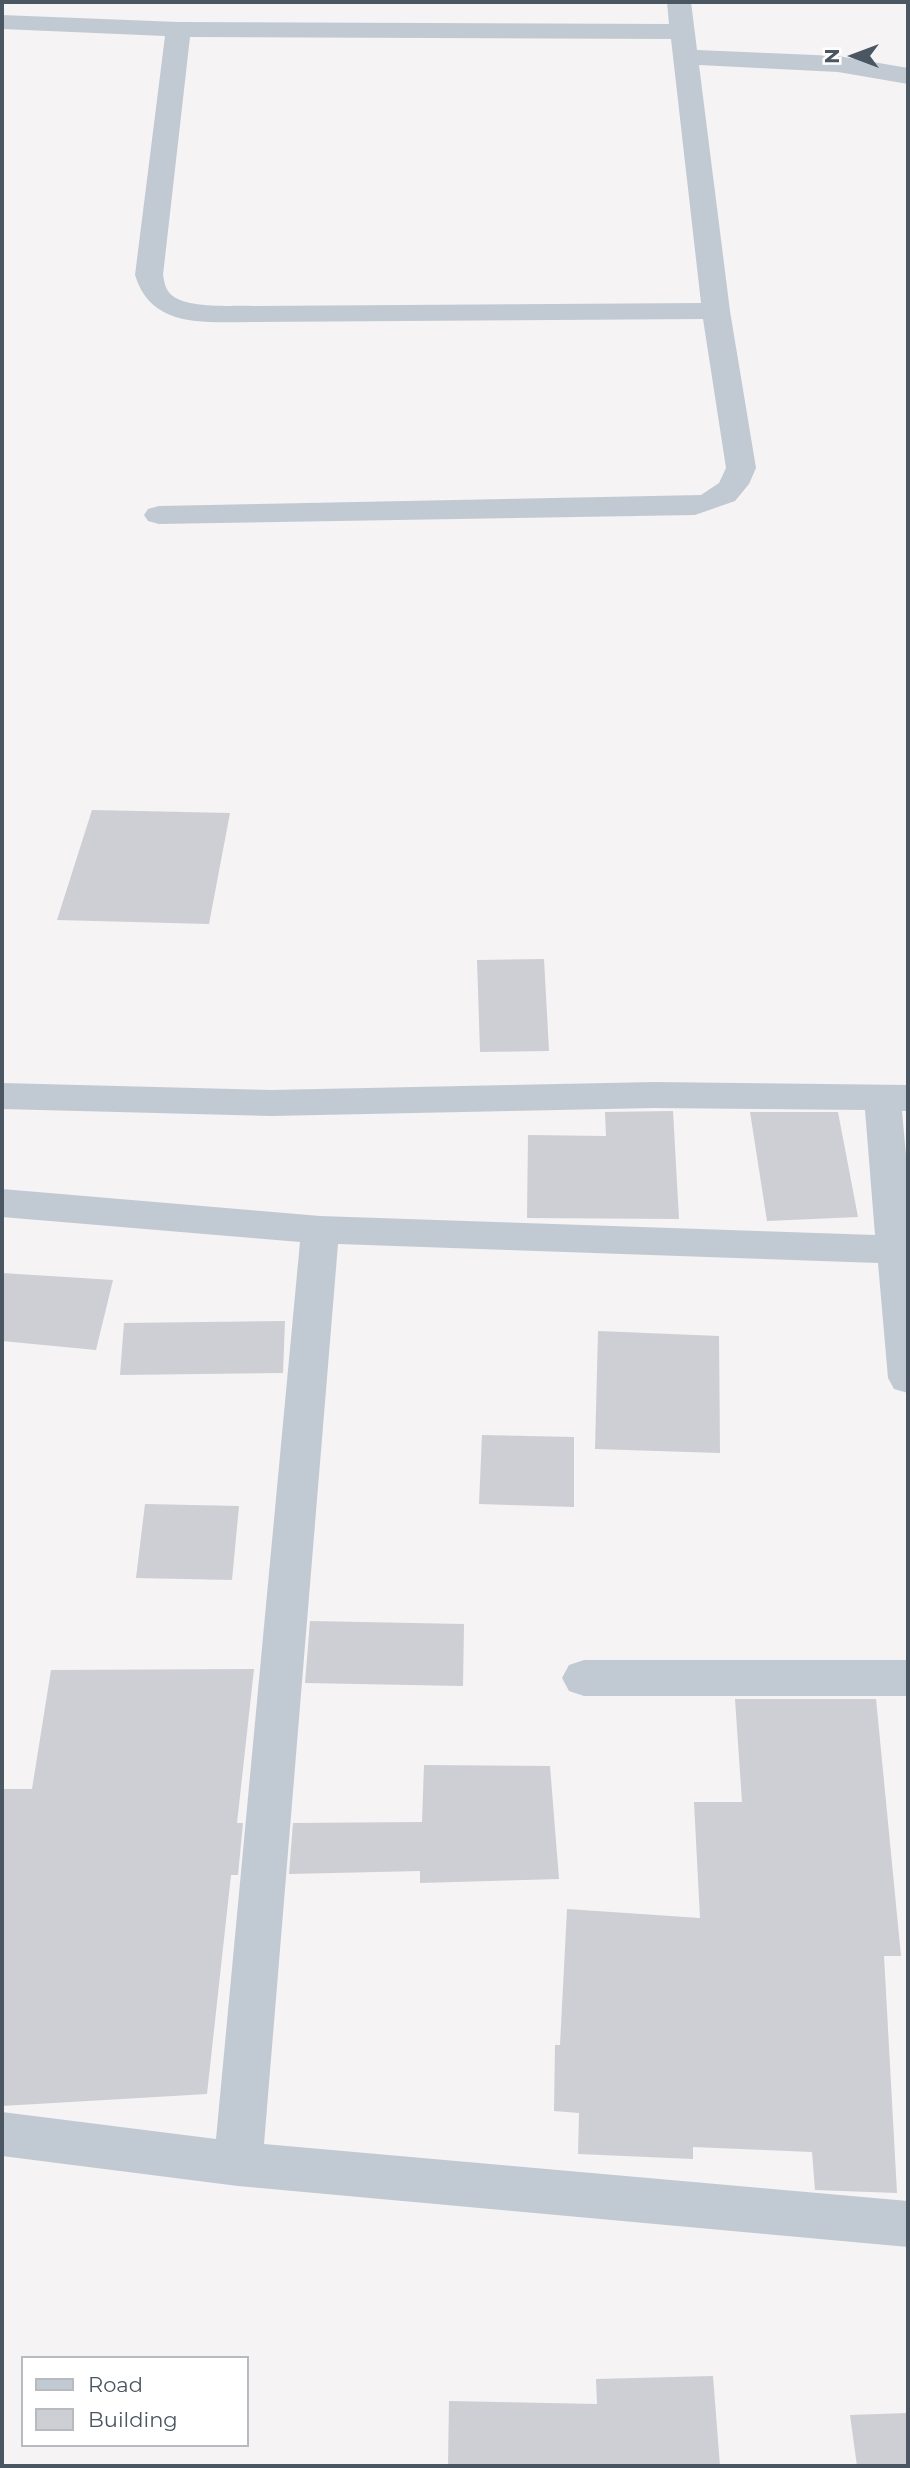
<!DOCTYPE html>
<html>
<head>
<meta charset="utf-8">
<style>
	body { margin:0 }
	#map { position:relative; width:910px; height:2468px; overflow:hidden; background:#f5f3f3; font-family:Montserrat,sans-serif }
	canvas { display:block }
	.frame { position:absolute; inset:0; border:4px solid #4a5661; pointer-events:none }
	.legend { position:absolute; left:21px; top:2356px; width:228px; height:91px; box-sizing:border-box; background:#fff; border:2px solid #b7bbc0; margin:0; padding:9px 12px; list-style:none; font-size:21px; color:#4a5661 }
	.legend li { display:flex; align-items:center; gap:14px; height:35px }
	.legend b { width:35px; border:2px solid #b7bbc0 }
	.north { position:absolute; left:819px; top:21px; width:70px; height:70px; -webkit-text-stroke:5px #fff; paint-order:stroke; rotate:270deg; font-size:19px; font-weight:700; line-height:28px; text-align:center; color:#4a5661 }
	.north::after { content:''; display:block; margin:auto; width:24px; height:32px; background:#4a5661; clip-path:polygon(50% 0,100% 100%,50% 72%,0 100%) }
</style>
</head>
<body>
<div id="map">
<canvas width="910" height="2468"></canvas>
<div class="frame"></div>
<ul class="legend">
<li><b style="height:9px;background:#c1cad2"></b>Road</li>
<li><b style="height:19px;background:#cdcfd5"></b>Building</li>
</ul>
<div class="north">N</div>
</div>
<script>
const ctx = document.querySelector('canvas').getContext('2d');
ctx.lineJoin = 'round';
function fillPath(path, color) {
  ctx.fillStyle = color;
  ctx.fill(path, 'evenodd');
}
fillPath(new Path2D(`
	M92,810L230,813L209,924L57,920Z
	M544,959L549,1051L480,1052L477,960Z
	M673,1111L679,1219L527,1218L528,1135L606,1136L605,1112Z
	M750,1112H838L858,1217L767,1221Z
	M2,1273L113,1280L96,1350L2,1341Z
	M285,1321L283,1373L120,1375L124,1323Z
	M598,1331L719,1336L720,1453L595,1449Z
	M482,1435L574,1437V1507L479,1504Z
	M145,1504L239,1506L232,1580L136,1578Z
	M310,1621L464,1624L463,1686L305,1683Z
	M254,1669L237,1823H243L238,1875H231L207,2094L2,2106V1789H32L51,1670Z
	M735,1699H876L901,1956H884L897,2193L815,2190L812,2152L693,2147V2159L578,2154L579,2113L554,2111L555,2045H560L567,1909L700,1918L694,1802H742Z
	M424,1765L550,1766L559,1879L420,1883V1871L289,1874L293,1823L422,1822Z
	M713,2376L720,2466H448L449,2401L597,2404L596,2379Z
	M908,2413V2466H857L850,2415Z`), '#cdcfd5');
fillPath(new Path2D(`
	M667,2H691L697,50L838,56L908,68V84L838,72L699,65L730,311L756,468L749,484L735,501L695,515L159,524L148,521L144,515L148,509L159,506L701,495L719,483L726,468L703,319L253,322C206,322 151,329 135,275L165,36L2,29V15L178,22L669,24ZM190,37L671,39L701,303L253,306C233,305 180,310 168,291C165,287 164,280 163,275Z
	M654,1082L908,1085V1111H902L908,1177V1393L894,1389L888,1378L878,1263L338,1244L264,2144L908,2201V2247L238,2186L2,2156V2112L216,2139L300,1242L2,1217V1189L320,1216L875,1235L865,1110L654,1108L271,1116L2,1109V1083L271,1090Z
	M584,1660H908V1696H584L569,1691L562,1678L569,1665Z`), '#c1cad2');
</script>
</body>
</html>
